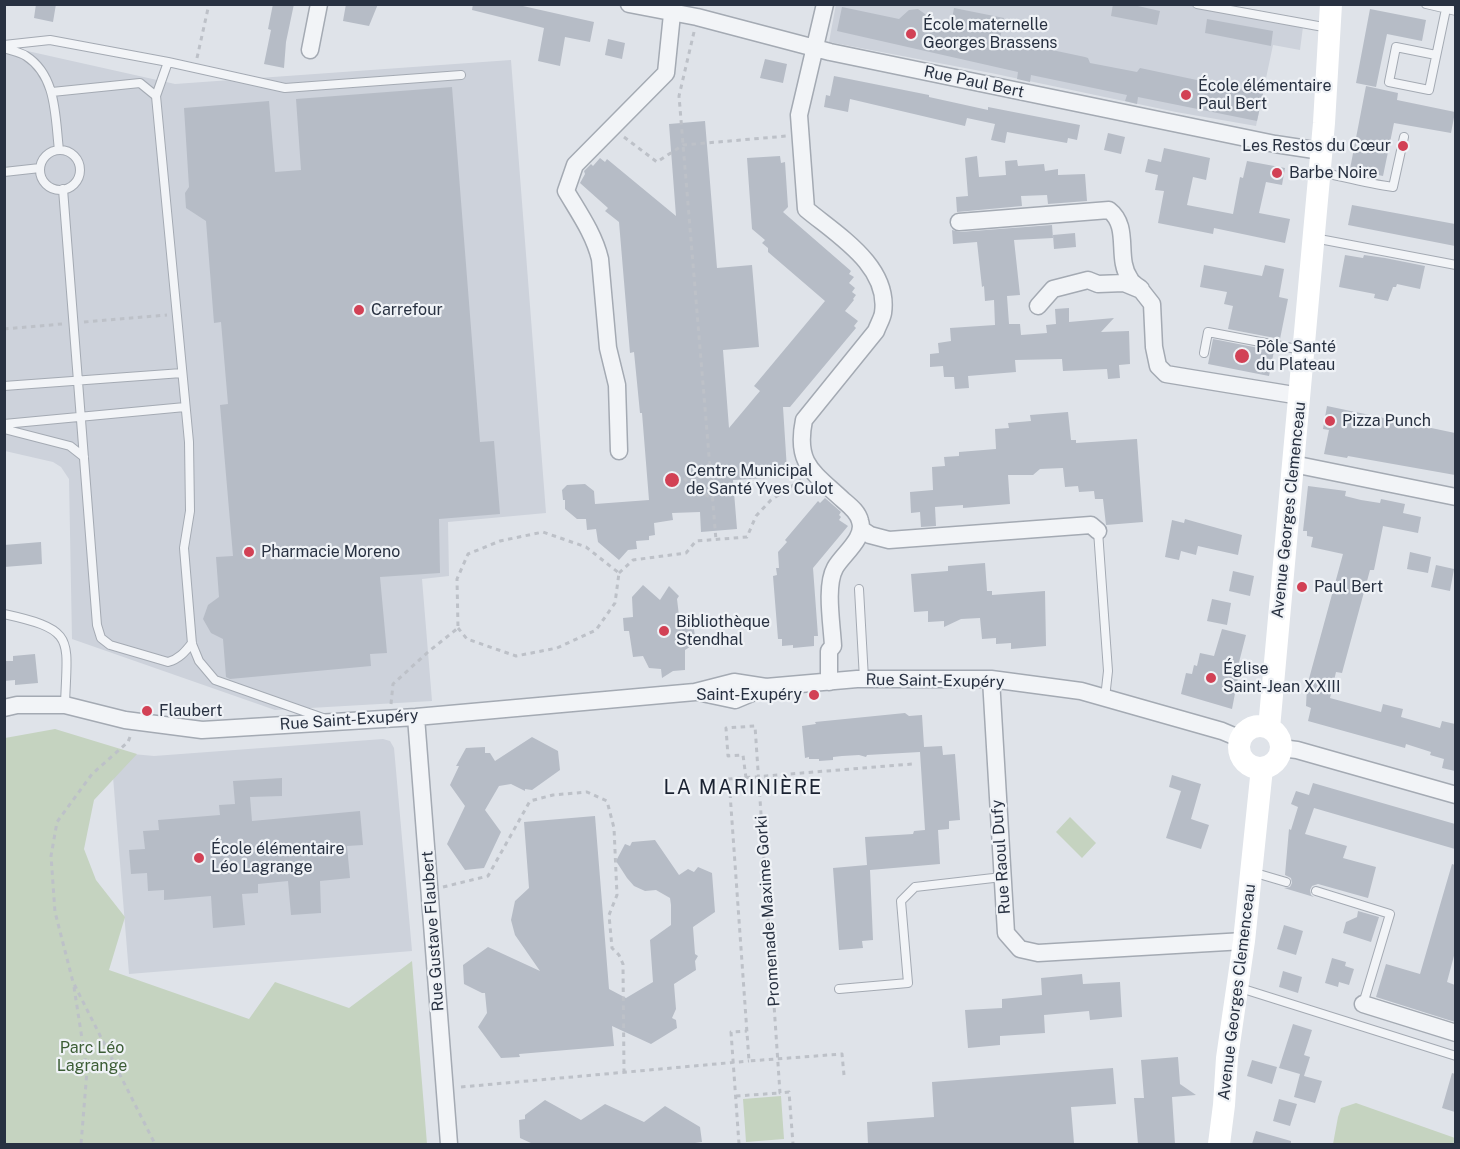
<!DOCTYPE html>
<html>
<head>
<meta charset="utf-8">
<style>
	body { margin:0 }
	#map { position:relative; width:1460px; height:1149px; overflow:hidden; background:#dfe3e9; font-family:"Public Sans",sans-serif }
	canvas { display:block }
	.frame { position:absolute; inset:0; border:6px solid #283141; pointer-events:none }
</style>
</head>
<body>
<div id="map">
<canvas width="1460" height="1149"></canvas>
<div class="frame"></div>
</div>
<script>
const ctx = document.querySelector('canvas').getContext('2d');
ctx.lineJoin = 'round';
function fillPath(path, color) {
  ctx.fillStyle = color;
  ctx.fill(path, 'evenodd');
}
function trace(path, color, width, dash) {
  ctx.strokeStyle = color;
  ctx.lineWidth = width;
  ctx.lineCap = dash ? 'butt' : 'round';
  ctx.setLineDash(dash || []);
  ctx.stroke(path);
}
function drawText(font, color, halo, rows, align = 'center') {
  ctx.font = font + ' "Public Sans",sans-serif';
  ctx.lineWidth = 4.5;
  ctx.setLineDash([]);
  ctx.textBaseline = 'middle';
  ctx.strokeStyle = halo;
  ctx.fillStyle = color;
  for (const [text, x, y, turn = 0] of rows) {
    ctx.save();
    ctx.translate(x, y);
    ctx.rotate((+turn || 0) * Math.PI / 180);
    ctx.textAlign = isNaN(turn) ? turn : align;
    if (halo) ctx.strokeText(text, 0, 0);
    ctx.fillText(text, 0, 0);
    ctx.restore();
  }
}
fillPath(new Path2D(`
	M836,4H1225L1304,19L1300,50L1273,45L1256,126L1176,112L991,73L829,42Z
	M5,46L175,84L511,60L546,513L448,522L449,576L422,579L432,701L275,710L72,639L69,479L61,467L53,462L5,451Z
	M383,739L390,741L394,748L412,951L129,974L111,752L154,756Z`), '#cdd2db');
fillPath(new Path2D(`
	M55,729L137,754L94,800L84,849L96,880L125,917L109,970L249,1019L275,982L349,1008L412,961L427,1144H5V738Z
	M1070,817L1096,843L1082,858L1056,832Z
	M781,1096L784,1139L746,1142L743,1099Z
	M1356,1103L1455,1138V1144H1333L1338,1117L1341,1108Z`), '#c5d3c0');
fillPath(new Path2D(`
	M36,4H56L53,22L34,18Z
	M273,4H294L286,42L284,68L264,64L271,30L268,29Z
	M346,4H378L369,26L343,21Z
	M473,4H514L594,22L590,42L565,37L560,66L538,61L544,28L472,10Z
	M1113,4H1129L1160,11L1157,25L1111,16Z
	M842,7L899,19L909,10L918,9L925,14L930,26L950,30L954,8L1004,18L1000,39L1085,57L1088,58L1090,63L1137,72L1140,68L1263,94L1257,121L1138,97L1137,104L1125,101L1127,95L1031,75L1030,82L1017,79L1018,72L837,31Z
	M1370,9L1426,20L1422,41L1387,34L1376,87L1356,83Z
	M1207,19L1273,31L1271,46L1205,33Z
	M608,39L625,43L622,59L605,55Z
	M765,59L787,64L783,83L760,78Z
	M834,76L929,95V97L988,110V107L1080,125L1077,140L1068,138L1067,143L1007,132L1005,143L991,140L995,124L967,118L965,126L850,99L848,112L824,107L826,95L830,96Z
	M1366,86L1398,93L1397,100L1455,112L1451,133L1394,123L1383,176L1350,169Z
	M452,87L480,442L494,441L500,514L439,519L440,573L380,577L387,653L370,654L371,666L230,679L226,677L223,639L211,633L203,619L208,605L219,597L216,557L233,556L220,405L228,404L221,322L214,323L206,221L186,208L185,193L189,187L184,108L269,101L275,172L301,170L296,99Z
	M705,121L717,268L752,265L759,347L723,350L729,428L760,391L754,386L825,301L768,252V248L762,243L765,240L752,229L747,158L780,156L781,163L785,162L788,207L783,212L851,271L849,274L854,277L849,283L855,288L852,292L856,295L853,299L854,300L845,311L858,321L854,326L856,328L790,407H783L787,470H783L784,477L733,480L737,529L701,532L700,512L672,513L673,520L654,523L655,535L649,536V540L636,541L637,549L628,550L619,560L598,542L596,529L587,530L586,519H577L565,509V500H563L562,490L567,485L585,484L594,491L595,504L649,500L642,413H640L634,352L630,353L619,222L605,211L608,208L580,183L585,174L584,171L591,164L593,166L600,158L605,162L607,159L676,216L669,124Z
	M1108,133L1125,137L1121,154L1104,150Z
	M1164,148L1210,158L1206,180L1193,177L1187,205L1233,214L1240,177L1243,178L1247,161L1285,168L1282,185L1266,182L1259,213L1290,219L1285,243L1214,228L1213,234L1158,223L1164,191L1155,190L1158,175L1145,172L1148,159L1161,162Z
	M977,156L979,177L1006,175L1005,161L1017,160L1018,166L1044,164L1045,171L1058,169V175L1085,174L1087,201L1048,204L1047,195L1021,196L1022,206L957,212L956,197L968,196L965,158Z
	M1352,205L1455,224V246L1348,225Z
	M1052,225L1053,238L1014,240L1020,295L1007,296L1009,324H1020L1021,335L1047,333L1046,325L1056,324L1055,309L1069,308V322L1114,318L1101,332L1129,331L1130,364L1119,365L1120,378L1108,379L1107,369L1063,371L1062,359L1015,360L1016,372L968,376L969,388L955,389L954,377H944L943,366L930,367V354L939,353L938,343L951,341L950,328L995,325L994,300L985,301L984,286L982,287L977,242L953,244L952,230L960,232Z
	M1075,233L1076,247L1054,249L1053,235Z
	M1345,255L1363,258L1364,255L1385,258L1425,266L1420,289L1397,284L1396,287H1393L1388,301L1374,298L1375,294L1339,287Z
	M1204,265L1262,276L1265,265L1284,269L1279,297L1288,299L1280,339L1228,329L1233,306L1224,304L1227,292L1200,287Z
	M1213,339L1274,351L1269,376L1208,364Z
	M1327,406L1455,433V475L1348,456L1347,458L1324,454L1329,430L1323,429Z
	M1068,412L1071,440H1076V443L1137,439L1143,522L1106,525L1103,499H1095L1094,491L1079,492L1078,486L1065,487L1063,468L1040,469L1033,475H1008L1010,504L963,508V505L935,507L936,526L921,527L920,512L911,513L910,492L933,490L932,467L945,466L944,457L959,456V452L996,449L995,429L1009,428L1008,423L1031,421L1030,415Z
	M1308,486L1346,491L1345,496L1361,500L1380,503L1381,499L1405,504L1403,513L1421,517L1418,533L1383,526L1374,570H1370L1342,673L1336,672L1330,698L1381,712L1383,704L1403,709L1401,717L1440,728L1442,721L1455,724V771L1442,768L1444,759L1430,755L1431,752L1406,744L1405,748L1308,721L1311,708L1306,706L1307,686L1343,554L1311,547L1313,537L1307,536V531H1303Z
	M825,498L841,512L839,515L841,517L839,520L848,526L813,568L818,636H814V646L793,648V645L782,646V639H778L773,576L777,575L776,568H779L778,552L787,542L785,540L818,501L820,503Z
	M1185,519L1242,535L1238,555L1198,546L1196,555L1181,551L1179,560L1165,557L1172,520L1184,523Z
	M41,542L42,564L4,567V545Z
	M1410,552L1431,557L1428,573L1407,569Z
	M985,563L987,591H992V595L1045,591L1046,646L1011,649V643L996,644V638L982,639L980,618L961,619L944,627V621L928,622V611L914,612L911,574L948,571V566Z
	M1436,565L1454,569L1450,591L1431,587Z
	M1233,571L1254,576L1250,596L1229,591Z
	M643,585L660,600L669,586L679,596L677,599L680,624L693,623L695,636L693,645L685,650V670L673,671L662,678L661,669L649,668L643,656L633,657L629,631H624L623,618L633,617L632,597Z
	M1212,599L1231,603L1227,625L1207,621Z
	M1222,629L1246,635L1235,678H1238L1232,709L1181,694L1186,673L1192,674L1194,665L1197,666L1200,653L1214,656Z
	M35,654L38,683L15,685V680L4,681V661H13V656Z
	M905,713L909,716L922,715L924,747L942,746L943,755L955,754L960,820L949,821V829L938,830L940,864L870,870L873,940L862,941L863,948L839,950L833,868L867,865L865,837L913,834L914,831L925,830L920,752L867,755L866,757L859,755L842,756L833,757V760L819,761V759H809V757L805,758L802,726L816,724L815,722Z
	M532,737L558,751L560,770L532,790L525,789V791L511,784L499,786L485,810L501,832L484,868L465,870L447,844L465,806L450,785L459,766H456L466,748L485,747V753H490L495,761Z
	M1172,775L1201,784L1191,819L1209,825L1201,849L1166,838L1181,791L1169,787Z
	M282,778V796L250,797L252,821L360,811L363,845L347,846L350,878L320,881L321,913L291,915L288,881L258,884V893L242,894L245,925L213,928L211,896L164,900V890L148,891L147,873L131,874L129,850L145,849L143,831L159,830L158,820L220,815L219,805L235,804L233,781Z
	M1313,783L1455,824V849L1314,808L1305,834L1347,846L1343,858L1376,867L1368,898L1318,884L1312,886L1310,890L1311,895L1314,897L1284,888L1290,887L1292,883L1291,878L1285,875L1289,829L1291,830L1298,807L1291,804L1296,791L1309,795Z
	M595,816L609,989L626,998L653,982L650,940L671,925V905L670,898L656,890L645,891L634,886L627,878L616,861L625,844L630,846L632,842L655,840L679,875L688,869L694,872L698,867L712,873L715,912L693,927L695,954L698,956L695,961L696,970L674,984L676,1009L672,1018L676,1020L677,1028L651,1044L612,1026L614,1046L519,1054L520,1057L501,1058L478,1027L487,1013L485,993H482L464,984L463,965L488,947L540,971L515,935L511,920L515,901L529,888L524,822Z
	M1452,864L1455,865V952L1447,982L1455,985V1022L1376,997L1386,964L1420,974Z
	M1358,911L1379,917L1371,942L1343,933L1346,922L1357,917Z
	M1284,925L1303,931L1296,955L1277,949Z
	M1332,958L1346,962L1345,966L1354,969L1349,985L1339,982L1338,987L1325,983Z
	M1283,971L1302,977L1298,993L1279,987Z
	M1082,974L1083,984L1120,982L1122,1017L1090,1020L1089,1011L1044,1015L1045,1033L1000,1036V1045L968,1048L965,1010L1002,1008V999L1042,995L1041,978Z
	M1293,1024L1312,1030L1304,1055L1310,1057L1304,1076L1322,1081L1315,1103L1294,1097L1300,1074L1279,1068Z
	M1178,1057L1180,1084L1196,1095L1172,1097L1175,1144H1138L1134,1098H1144L1141,1060Z
	M1252,1060L1277,1067L1272,1084L1247,1076Z
	M1113,1068L1116,1104L1071,1107L1074,1143L868,1144L867,1122L934,1117L932,1082Z
	M1452,1073L1455,1074V1112L1442,1108Z
	M1279,1099L1297,1104L1290,1126L1273,1121Z
	M545,1100L581,1120L605,1104L644,1122L665,1106L700,1127L702,1142L695,1143V1144H533L520,1138L519,1120L525,1119V1115Z
	M1256,1131L1291,1141V1144H1252Z`), '#b6bcc6');
const lane = new Path2D(`
	M1197,4L1329,28
	M1426,4L1456,11
	M4,45L50,40L168,62L285,88L461,75
	M4,48C12,51 20,52 26,56C57,76 55,117 59,150
	M1436,55L1396,47L1389,82L1429,90L1446,9
	M52,92L140,83L156,96L189,442L190,511L184,548L192,644L199,661L215,680L323,718
	M156,96L168,62
	M40 170a20 20 0 1 1 40 0a20 20 0 1 1-40 0Z
	M4,172L40,168
	M1320,172C1344,177 1368,184 1393,187L1404,137
	M63,189L97,625L101,638L110,645L168,662C179,659 185,652 192,643
	M1314,238L1456,265
	M1204,353L1208,332L1302,350
	M4,386L182,373
	M4,424L185,407
	M4,429L70,446L84,457
	M1098,531L1108,671L1105,698
	M859,589L864,679
	M4,614C77,630 67,638 65,705
	M1252,872L1286,882
	M1316,891L1390,914L1363,1004
	M1237,987L1456,1056
	M839,989L908,983L901,901L915,887L1002,877`);
const street = new Path2D(`
	M629,4L697,17L830,52L1275,144L1321,151
	M825,4L799,115L806,209C837,235 890,266 883,313C882,319 878,325 876,331L804,420C795,464 813,472 843,500C850,506 858,512 860,521C866,538 842,555 835,568C825,586 832,625 833,646L829,651V682
	M310,50L319,4
	M959,222L1109,210C1131,227 1115,258 1130,279C1132,283 1137,286 1141,289
	M1038,306L1053,289L1088,280L1098,284L1124,283L1141,290L1152,304L1154,347L1158,366L1166,374L1300,396
	M619,451L617,385L608,348L600,259C594,234 579,213 566,191L575,165L666,73L672,14
	M1293,464L1456,497
	M861,529L870,535L889,540L1091,525L1098,531
	M991,679L1006,933L1020,949L1038,953L1244,941
	M702,693L735,700L766,687
	M4,708L17,705H65L125,720L202,730L416,717L695,692L734,682L766,687L857,679H991L1081,691L1222,731L1241,739
	M416,717L449,1144
	M1281,748L1297,750L1456,795
	M1363,1004L1456,1033`);
trace(lane, '#a4aab3', 10);
trace(street, '#a4aab3', 19);
trace(new Path2D(`
	M694,32L679,96L716,540
	M197,58L209,4
	M624,137L657,162L683,145L787,136
	M84,322L167,315
	M4,329L62,324
	M684,478L694,489L712,498
	M619,573L633,560L686,553L696,541L747,537L756,516L771,500L801,480
	M391,704L393,684L428,652L458,628L457,579L468,554L500,541L543,532L586,547L619,573L615,603L596,630L557,648L516,656L467,639L458,628
	M130,737L128,742L92,774L57,822L51,856L55,912L73,982L155,1144
	M746,778L743,755L728,756L726,728L755,726L780,1093L789,1092L793,1144
	M443,887L488,876L530,801L553,795L587,792L607,801L614,828L617,895L609,915L612,948L619,955L623,964L624,1072
	M74,987L87,1071L81,1144
	M844,1075L842,1054L749,1061L729,779L912,764
	M461,1087L749,1061
	M736,1096L780,1093
	M739,1144L731,1032L747,1031`), '#bdc1c8', 3, [4.5, 4.5]);
trace(lane, '#f2f4f7', 8);
trace(street, '#f2f4f7', 16);
trace(new Path2D(`
	M1239 747a21 21 0 1 1 42 0a21 21 0 1 1-42 0Z
	M1269,728L1324,123L1331,4
	M1219,1144L1224,1105L1227,1058L1244,941L1262,768`), '#fff', 22);
for (const [x, y, r, color] of [
	[911,34,6,"#d24155"],
	[1186,95,6,"#d24155"],
	[1403,146,6,"#d24155"],
	[1277,173,6,"#d24155"],
	[359,310,6,"#d24155"],
	[1242,356,8,"#d24155"],
	[1330,421,6,"#d24155"],
	[672,480,8,"#d24155"],
	[249,552,6,"#d24155"],
	[1302,587,6,"#d24155"],
	[664,631,6,"#d24155"],
	[1211,678,6,"#d24155"],
	[814,695,6,"#d24155"],
	[147,711,6,"#d24155"],
	[199,858,6,"#d24155"]
]) {
  const dot = new Path2D();
  dot.arc(x, y, r, 0, 2 * Math.PI);
  ctx.fillStyle = color;
  ctx.fill(dot);
  trace(dot, '#eff2f6', 2);
}
drawText('16px', '#283141', '#eff2f6', [
	["École maternelle",923,25],
	["Georges Brassens",923,43],
	["École élémentaire",1198,86],
	["Paul Bert",1198,104],
	["Les Restos du Cœur",1391,146,"right"],
	["Barbe Noire",1289,173],
	["Carrefour",371,310],
	["Pôle Santé",1256,347],
	["du Plateau",1256,365],
	["Pizza Punch",1342,421],
	["Centre Municipal",686,471],
	["de Santé Yves Culot",686,489],
	["Pharmacie Moreno",261,552],
	["Paul Bert",1314,587],
	["Bibliothèque",676,622],
	["Stendhal",676,640],
	["Église",1223,669],
	["Saint-Jean XXIII",1223,687],
	["Saint-Exupéry",802,695,"right"],
	["Flaubert",159,711],
	["École élémentaire",211,849],
	["Léo Lagrange",211,867]
], 'left');
drawText('16px', '#283141', '#eff2f6', [
	["Rue Paul Bert",974,82,12],
	["Avenue Georges Clemenceau",1289,510,-84],
	["Rue Saint-Exupéry",935,681,1],
	["Rue Saint-Exupéry",349,720,-4],
	["Rue Raoul Dufy",1001,857,-94],
	["Promenade Maxime Gorki",768,911,-94],
	["Rue Gustave Flaubert",433,931,-94],
	["Avenue Georges Clemenceau",1237,992,-83]
]);
drawText('16px', '#3c5d35', '#eff2f6', [
	["Parc Léo",92,1048],
	["Lagrange",92,1066]
]);
ctx.letterSpacing = '1.5px';
drawText('20px', '#1a2231', '#eff2f6', [
	["LA MARINIÈRE",743,788]
]);
ctx.letterSpacing = '0px';
</script>
</body>
</html>
